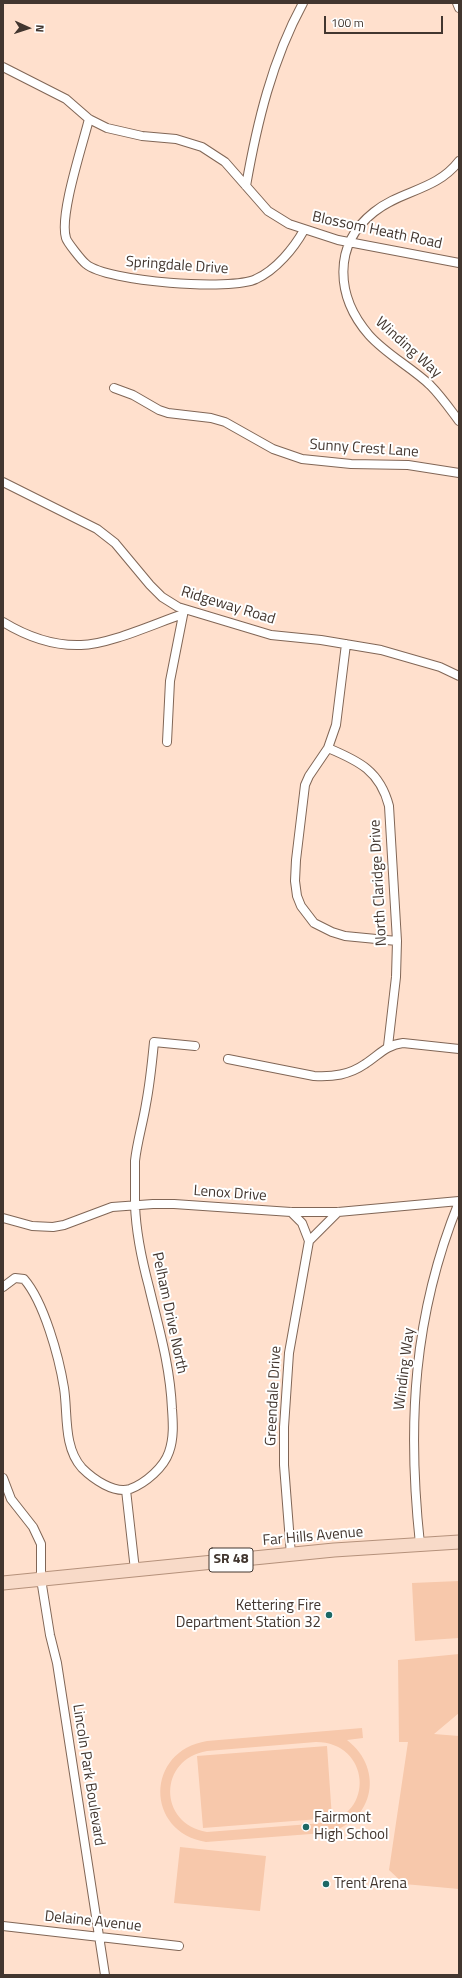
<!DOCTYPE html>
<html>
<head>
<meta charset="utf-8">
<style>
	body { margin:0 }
	#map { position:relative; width:462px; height:1978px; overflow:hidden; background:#ffe0cd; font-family:"Titillium Web",sans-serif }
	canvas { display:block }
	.frame { position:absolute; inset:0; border:4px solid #42362f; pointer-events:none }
	.north { position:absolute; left:8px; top:8px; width:40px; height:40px; -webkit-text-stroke:3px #fff; paint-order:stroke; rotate:93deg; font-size:11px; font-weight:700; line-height:16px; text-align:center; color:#42362f }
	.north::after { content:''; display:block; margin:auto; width:14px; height:18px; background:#42362f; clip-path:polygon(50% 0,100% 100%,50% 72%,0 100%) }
	.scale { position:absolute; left:324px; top:16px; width:119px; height:18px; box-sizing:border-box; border:2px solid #42362f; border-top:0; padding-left:5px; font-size:12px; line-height:14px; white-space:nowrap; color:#42362f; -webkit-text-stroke:3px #fff; paint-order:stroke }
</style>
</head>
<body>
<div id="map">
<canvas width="462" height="1978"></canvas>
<div class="frame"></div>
<div class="north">N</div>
<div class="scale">100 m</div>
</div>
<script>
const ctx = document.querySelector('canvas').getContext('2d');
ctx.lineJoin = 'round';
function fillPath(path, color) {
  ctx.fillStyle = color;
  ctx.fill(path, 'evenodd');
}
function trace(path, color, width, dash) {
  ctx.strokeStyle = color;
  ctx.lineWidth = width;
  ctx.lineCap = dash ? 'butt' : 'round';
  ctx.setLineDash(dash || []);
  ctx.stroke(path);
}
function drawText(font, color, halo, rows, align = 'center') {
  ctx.font = font + ' "Titillium Web",sans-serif';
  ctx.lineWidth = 4;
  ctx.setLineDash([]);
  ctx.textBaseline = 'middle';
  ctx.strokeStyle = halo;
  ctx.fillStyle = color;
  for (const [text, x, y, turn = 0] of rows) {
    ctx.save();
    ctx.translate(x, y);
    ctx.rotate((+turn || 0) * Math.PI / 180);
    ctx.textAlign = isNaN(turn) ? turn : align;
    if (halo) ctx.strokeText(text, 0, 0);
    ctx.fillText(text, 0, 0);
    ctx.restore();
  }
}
fillPath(new Path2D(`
	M459,1581V1638L415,1641L412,1583Z
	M459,1654V1713L434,1734L459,1736V1889L404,1884L389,1870L408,1742H399L398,1660Z
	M362,1728L363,1738L347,1740C386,1770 373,1825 324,1833L206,1842C145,1832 145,1751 207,1741ZM316,1742C370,1742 376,1815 323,1823L207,1832C158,1824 158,1759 207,1751Z
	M327,1746L332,1818L203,1828L197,1756Z
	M180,1847L266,1856L260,1911L174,1903Z`), '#f7c8ab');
const minor = new Path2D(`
	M457,3L459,8
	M3,67L66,99L89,119L107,128L142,136L176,139L202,147L225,162L268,211L289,224L338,240L459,263
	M89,119C83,144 59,215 66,238C67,242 82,261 86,264C107,282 232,291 256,279C276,270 294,248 304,230
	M459,161C436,191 401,190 374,212C332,245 336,297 369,335C387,355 411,367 430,385C441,396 450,409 459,421
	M246,186C257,123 272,60 303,3
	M114,388L133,395L159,410L168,413L211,418L225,422L273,449L302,459L351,464L408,465L459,473
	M3,482L97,529L115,543L150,585L162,597L178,607L271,635L321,640L381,650L440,667L459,676
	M3,622C26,636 54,646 81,645C108,645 156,623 183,614
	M346,644L336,725L328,748L309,776L305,785L296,860L295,881L297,896L301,906L314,923L332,932L345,936L397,941
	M167,742L170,681L184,610
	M328,748C359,761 380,771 389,806L397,941L396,977L388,1046
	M228,1059L314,1076C333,1077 349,1075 365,1064C379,1055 386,1045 403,1043L459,1049
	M291,1212L302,1223L309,1241
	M3,1218L32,1226L53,1227L64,1225L112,1207L153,1204H174L291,1212H338L459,1201
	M3,1287L15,1278L24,1279C44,1302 59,1357 64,1388C68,1413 63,1447 82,1468C93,1479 114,1494 130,1489C146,1483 164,1467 169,1452C174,1438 173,1423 172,1409C170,1365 159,1329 149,1287C142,1261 136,1232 135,1205C135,1190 135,1175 135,1161C137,1142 143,1123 146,1104C150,1083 152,1063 154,1042L195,1046
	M3,1478L11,1499L33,1527L41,1544V1579L50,1635L57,1663L105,1975
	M126,1490L135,1570
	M420,1544C407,1424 413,1315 459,1202
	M291,1555L284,1465V1427L289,1353L309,1241L338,1212
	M3,1926L179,1946`);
const primary = new Path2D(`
	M3,1583L334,1550L459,1542`);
trace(minor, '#816656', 10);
trace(primary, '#b5917b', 15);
trace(minor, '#fff', 8);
trace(primary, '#f8dac8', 13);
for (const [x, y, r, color] of [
	[329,1615,4,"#1c6865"],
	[306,1827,4,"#1c6865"],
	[326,1884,4,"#1c6865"]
]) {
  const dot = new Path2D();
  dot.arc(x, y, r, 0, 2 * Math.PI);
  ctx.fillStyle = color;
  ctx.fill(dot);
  trace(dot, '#fff', 1.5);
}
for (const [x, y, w] of [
	[231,1560,44]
]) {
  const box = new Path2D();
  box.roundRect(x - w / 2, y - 12, w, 24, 3);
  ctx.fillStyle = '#fff';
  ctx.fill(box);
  trace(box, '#42362f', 1);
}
drawText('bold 14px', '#42362f', null, [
	["SR 48",231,1560]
]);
drawText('15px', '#42362f', '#fff', [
	["Blossom Heath Road",377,231,12],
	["Springdale Drive",177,266,4],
	["Winding Way",408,348,42],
	["Sunny Crest Lane",364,449,4],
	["Ridgeway Road",228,606,17],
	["North Claridge Drive",379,883,-93],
	["Lenox Drive",230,1194,4],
	["Pelham Drive North",169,1313,78],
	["Winding Way",405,1369,-83],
	["Greendale Drive",274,1396,-87],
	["Far Hills Avenue",313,1537,-5],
	["Lincoln Park Boulevard",88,1775,81],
	["Delaine Avenue",93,1922,6]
]);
drawText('15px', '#42362f', '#fff', [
	["Kettering Fire",321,1606,"right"],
	["Department Station 32",321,1623,"right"],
	["Fairmont",314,1818],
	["High School",314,1835],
	["Trent Arena",334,1884]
], 'left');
</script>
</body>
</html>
